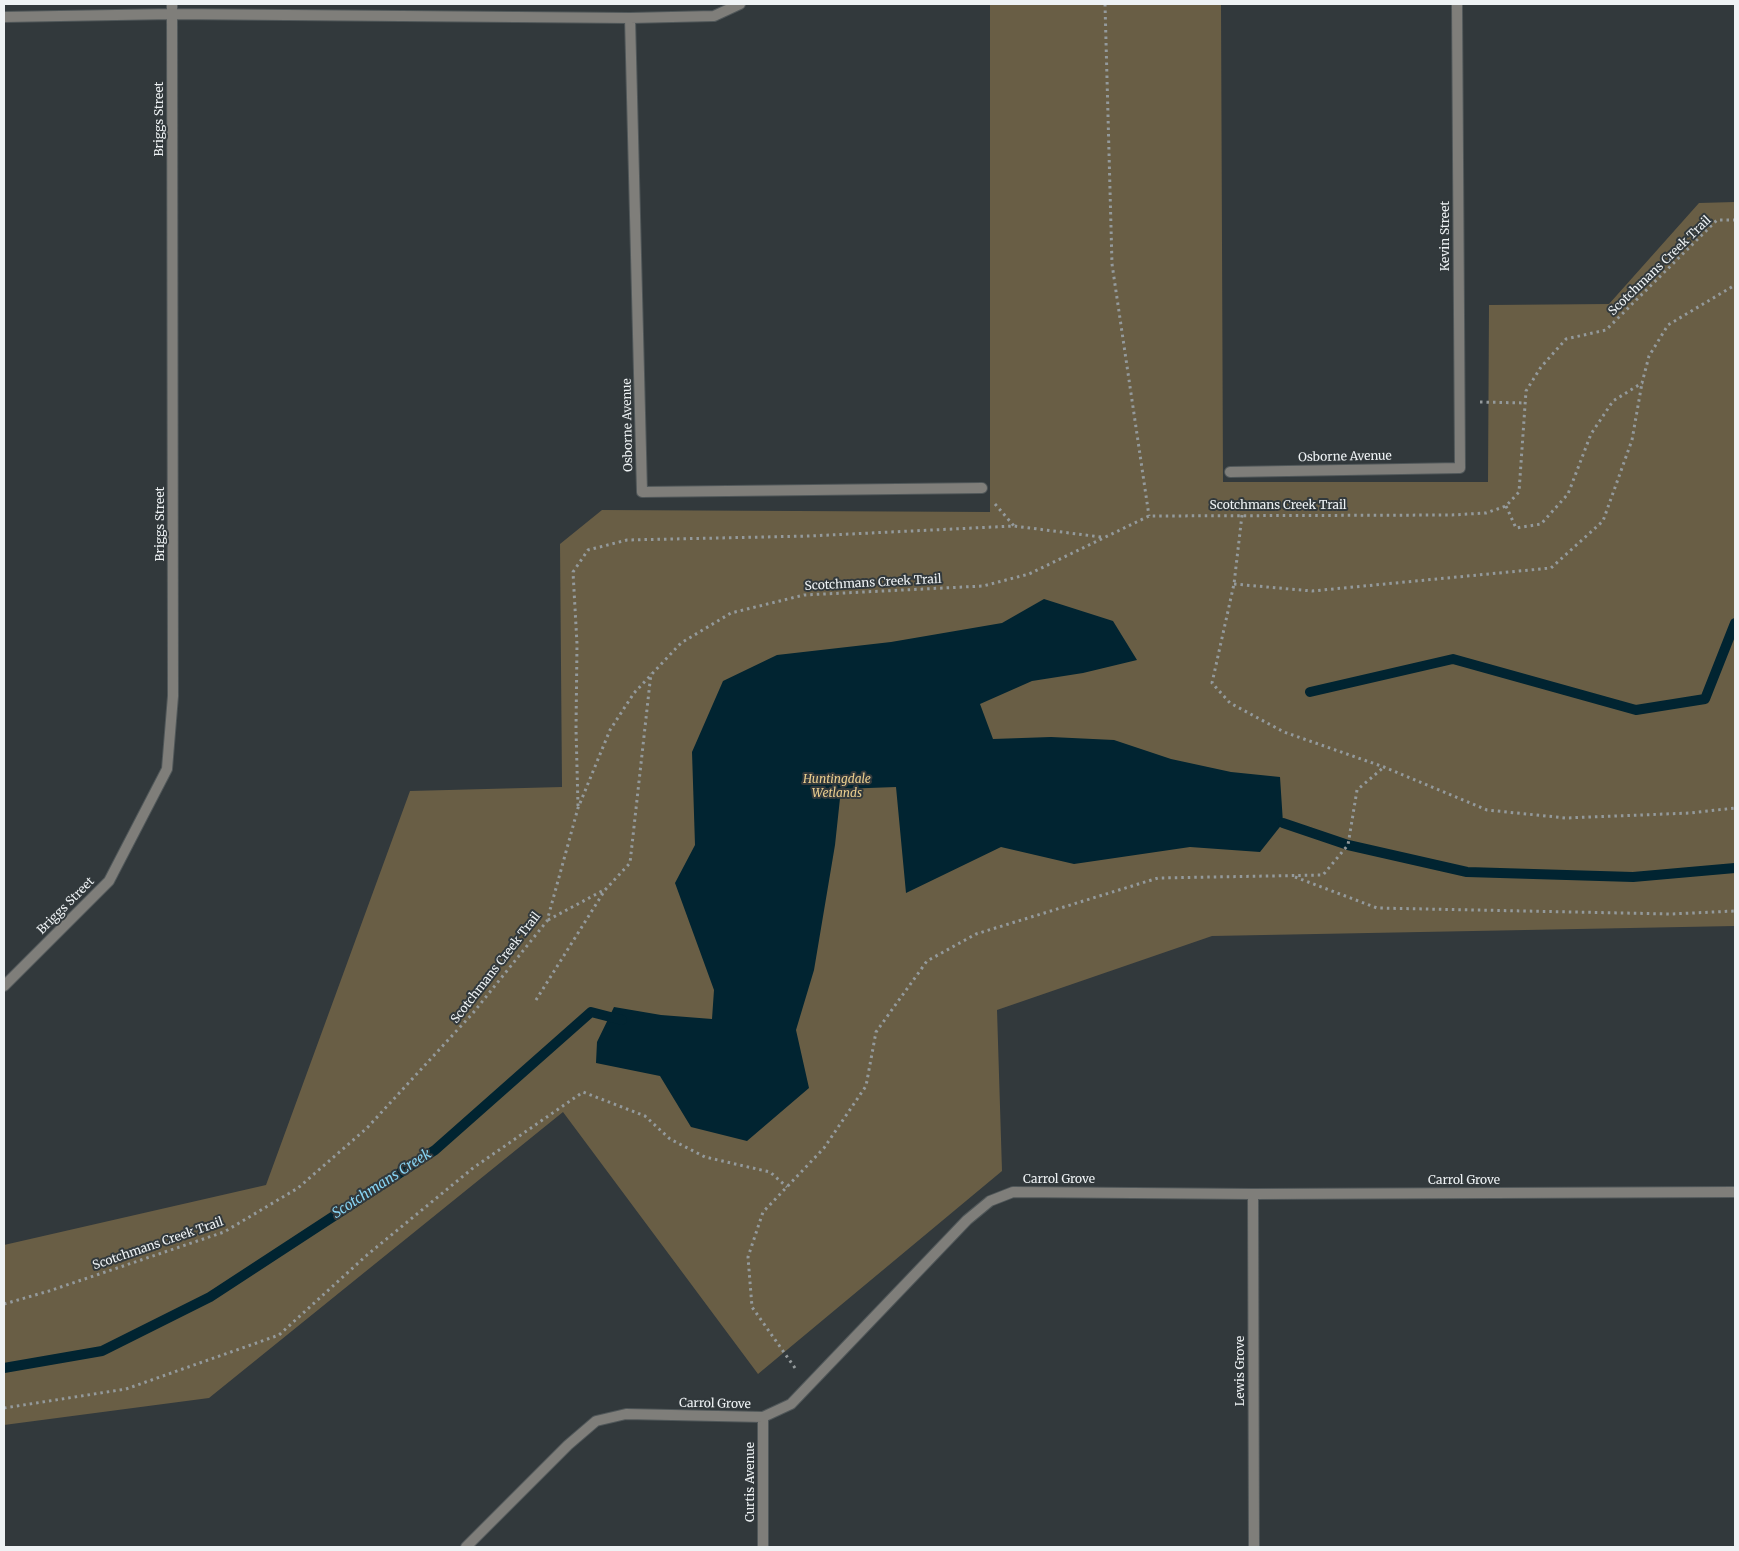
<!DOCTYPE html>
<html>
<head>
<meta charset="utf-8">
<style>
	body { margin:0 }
	#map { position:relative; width:1739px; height:1551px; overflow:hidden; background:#32393c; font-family:Merriweather,serif }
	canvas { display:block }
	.frame { position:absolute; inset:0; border:5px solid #eef2f4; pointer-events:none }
</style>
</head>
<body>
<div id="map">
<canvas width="1739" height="1551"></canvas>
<div class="frame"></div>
</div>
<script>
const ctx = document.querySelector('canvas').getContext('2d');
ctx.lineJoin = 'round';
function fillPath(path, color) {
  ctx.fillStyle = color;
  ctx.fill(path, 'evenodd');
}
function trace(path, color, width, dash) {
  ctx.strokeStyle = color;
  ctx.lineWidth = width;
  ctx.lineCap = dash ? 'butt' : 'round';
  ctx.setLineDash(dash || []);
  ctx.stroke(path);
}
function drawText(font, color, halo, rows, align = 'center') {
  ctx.font = font + ' Merriweather,serif';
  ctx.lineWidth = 4;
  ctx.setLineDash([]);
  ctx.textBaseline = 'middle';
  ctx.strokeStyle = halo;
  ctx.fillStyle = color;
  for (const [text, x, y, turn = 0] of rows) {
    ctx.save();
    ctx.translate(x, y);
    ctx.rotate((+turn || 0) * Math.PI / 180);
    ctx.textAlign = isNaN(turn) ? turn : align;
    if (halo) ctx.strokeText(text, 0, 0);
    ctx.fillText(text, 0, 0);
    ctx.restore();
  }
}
fillPath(new Path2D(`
	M990,4H1221L1223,482H1488L1489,305L1609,304L1699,203L1735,202V926L1212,936L997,1010L1002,1171L758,1374L563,1112L209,1398L4,1425V1245L266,1185L410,791L562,787L560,544L602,510L990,512Z`), '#695e45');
fillPath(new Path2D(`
	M1044,599L1113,621L1137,660L1083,673L1032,681L980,704L993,739L1051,737L1114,740L1171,759L1231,772L1280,777L1283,823L1260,852L1190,847L1074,864L1001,847L906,893L896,787L841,789L835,845L814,970L796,1030L809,1088L747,1141L691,1127L660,1076L596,1063L597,1042L614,1007L661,1015L712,1019L714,990L675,883L695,845L692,752L723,681L777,655L891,642L1002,623Z`), '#012431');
trace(new Path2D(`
	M1310,692L1453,659L1636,710L1705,699L1735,623
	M1283,823L1348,845L1467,872L1633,877L1735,868
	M4,1368L102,1351L210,1297L435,1150L591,1012L622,1020`), '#012431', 10);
const street = new Path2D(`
	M4,17L172,14L630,18L714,16L740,4
	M630,18L642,492L982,488
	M1230,472L1460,468L1457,4
	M4,986L109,881L167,769L173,696L172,4
	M1253,1194L1254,1547
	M763,1417V1547
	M466,1547L568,1445L596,1421L626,1414L763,1417L791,1404L967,1220L990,1201L1013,1192L1253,1194L1735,1192`);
trace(street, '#505759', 12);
trace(new Path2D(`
	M1105,4L1112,264L1149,516
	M1480,402L1525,403
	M995,504L1014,526
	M1506,506L1516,528L1541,524L1568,494L1591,434L1613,401L1642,383L1649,356L1668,325L1735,285
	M1242,515L1234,584L1212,683L1230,703L1284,732L1384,767L1487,810L1566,818L1690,813L1735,808
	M1234,584L1312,591L1551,568L1603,521L1632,440L1642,383
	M578,806L576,729L577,644L573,572L588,550L627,540L809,536L1014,526L1101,537
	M1295,877L1377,908L1671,914L1735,911
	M548,920L604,890
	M536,1000L605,890L630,863L651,673
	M4,1304L49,1291L224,1232L298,1188L367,1128L473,1013L547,921L578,808L610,730L634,693L681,643L731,613L804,595L983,586L1029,574L1149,516L1452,515L1486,513L1506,506L1519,492L1526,391L1541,367L1566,339L1606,330L1717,220H1735
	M795,1368L752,1307L748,1257L763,1212L824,1148L866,1086L876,1032L927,961L976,934L1158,878L1323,875L1348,845L1357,790L1384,767
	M4,1408L126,1389L279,1335L367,1255L473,1168L583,1092L645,1116L670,1139L705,1157L770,1172L787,1187`), '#949a9c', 3, [2.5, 4]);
trace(street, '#7f7e7a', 10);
drawText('12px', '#eef2f4', '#32393c', [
	["Briggs Street",160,119,-90],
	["Kevin Street",1446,236,-90],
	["Scotchmans Creek Trail",1660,266,-44],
	["Osborne Avenue",628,425,-91],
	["Osborne Avenue",1345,457,-1],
	["Scotchmans Creek Trail",1278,506],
	["Briggs Street",161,524,-90],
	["Scotchmans Creek Trail",873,583,-3],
	["Briggs Street",66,906,-45],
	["Scotchmans Creek Trail",496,968,-52],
	["Carrol Grove",1059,1180],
	["Carrol Grove",1464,1181],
	["Scotchmans Creek Trail",158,1244,-19],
	["Lewis Grove",1241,1371,-90],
	["Carrol Grove",715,1404,1],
	["Curtis Avenue",751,1482,-90]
]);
drawText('italic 12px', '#e9cd8e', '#32393c', [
	["Huntingdale",837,780],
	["Wetlands",837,794]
]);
drawText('italic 14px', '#87d3f2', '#32393c', [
	["Scotchmans Creek",382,1184,-33]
]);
</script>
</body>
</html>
